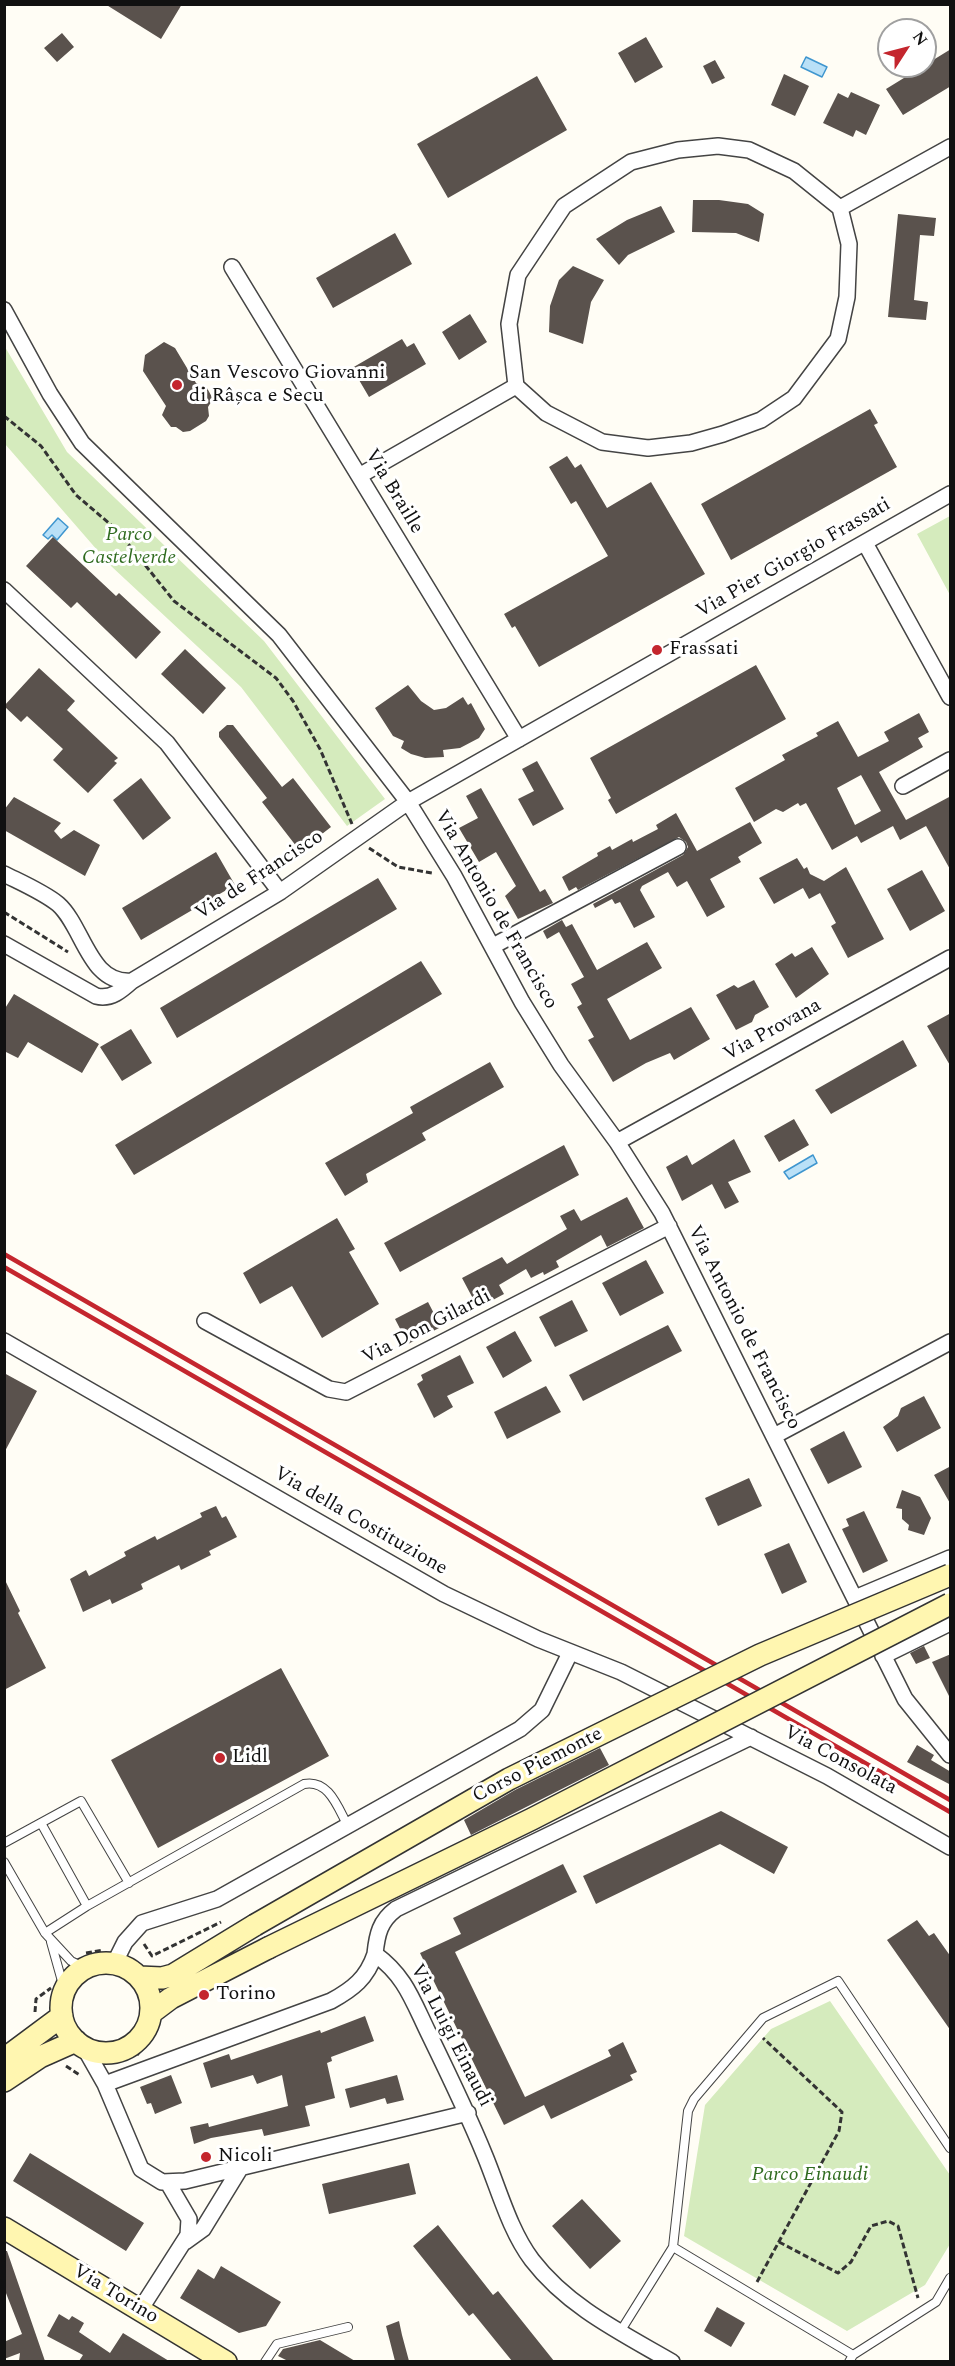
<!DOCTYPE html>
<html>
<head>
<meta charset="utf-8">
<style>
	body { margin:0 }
	#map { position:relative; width:955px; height:2366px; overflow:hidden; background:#fffdf5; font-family:Spectral,serif }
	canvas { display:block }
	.frame { position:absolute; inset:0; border:6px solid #111; pointer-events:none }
	.north { position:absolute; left:877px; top:18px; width:60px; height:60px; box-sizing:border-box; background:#fff; border:2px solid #a0a0a0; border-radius:50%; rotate:54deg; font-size:16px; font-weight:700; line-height:24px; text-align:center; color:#111 }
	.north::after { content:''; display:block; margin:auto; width:21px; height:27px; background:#c4262e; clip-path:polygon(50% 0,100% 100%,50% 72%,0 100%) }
</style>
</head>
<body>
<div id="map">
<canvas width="955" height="2366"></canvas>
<div class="frame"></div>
<div class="north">N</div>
</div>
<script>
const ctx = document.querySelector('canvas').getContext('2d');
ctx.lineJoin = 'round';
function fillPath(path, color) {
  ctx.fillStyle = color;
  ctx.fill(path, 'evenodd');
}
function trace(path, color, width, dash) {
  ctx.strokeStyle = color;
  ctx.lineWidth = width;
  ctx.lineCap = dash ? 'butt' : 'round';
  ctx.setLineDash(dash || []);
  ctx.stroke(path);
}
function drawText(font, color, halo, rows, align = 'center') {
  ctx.font = font + ' Spectral,serif';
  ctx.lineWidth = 6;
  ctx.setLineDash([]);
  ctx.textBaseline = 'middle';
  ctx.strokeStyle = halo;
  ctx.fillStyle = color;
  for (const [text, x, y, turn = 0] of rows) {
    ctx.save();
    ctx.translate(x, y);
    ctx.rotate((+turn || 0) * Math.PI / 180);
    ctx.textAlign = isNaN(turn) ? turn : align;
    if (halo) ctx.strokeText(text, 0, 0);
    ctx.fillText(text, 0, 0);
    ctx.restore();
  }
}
fillPath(new Path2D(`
	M5,347L67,452L264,641L385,799L347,826L241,687L111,566L5,444Z
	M950,516V595L917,534Z
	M830,2001L950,2175V2244L925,2285L847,2331L684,2236L705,2105L771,2029Z`), '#d5ebbd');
const water = new Path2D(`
	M806,57L827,67L822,77L801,67Z
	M58,518L68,527L57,540L52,535L48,539L43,535Z
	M813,1155L817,1163L789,1179L784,1172Z`);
fillPath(water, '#b9e0f7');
trace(water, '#3f96cf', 1.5);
fillPath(new Path2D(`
	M105,4H182L161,39Z
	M62,33L74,47L57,62L44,48Z
	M646,37L663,67L635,83L618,53Z
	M951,49V86L903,115L886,89Z
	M715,60L725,78L712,84L703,66Z
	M784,74L809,86L795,116L771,105Z
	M537,76L567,130L448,198L417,144Z
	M851,92L880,105L866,135L856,130L853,137L823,123L838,93L848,98Z
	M693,200H719L748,204L764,214L759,242L736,233L692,232Z
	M661,206L675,232L628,255L619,265L596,239L627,220Z
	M898,214L936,218L934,236L920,235L914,300L928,302L926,320L888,317Z
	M395,233L412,264L333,308L316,278Z
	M573,266L604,280L591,302L583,344L549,332L550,306L559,280Z
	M470,314L487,342L459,360L442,332Z
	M402,339L407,347L414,343L426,364L369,397L352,368Z
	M164,342L175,348L196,383L207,388L213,399L208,407L209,416L206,421L190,431L183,432L176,427H171L162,415L166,406L143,371L145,355Z
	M870,409L878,423L874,425L897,467L731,560L701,504Z
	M567,456L575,468L581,464L607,508L651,482L705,574L539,667L515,626L512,628L504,614L608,556L576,501L571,504L549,467Z
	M53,537L116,596L119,593L161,632L136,659L77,602L71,608L26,566Z
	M185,649L226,688L203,714L161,674Z
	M756,665L786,719L616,814L608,800L611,798L590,758Z
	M39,668L75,701L67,710L118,758L114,761L117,763L88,793L53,760L63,749L27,716L21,722L4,706Z
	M408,685L421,701L434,710L446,708L463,697L468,705L471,703L485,729L479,738L460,748L443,750L444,757L425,758L411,754L401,748L404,741L393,736L375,708Z
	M919,713L929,732L918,738L923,747L879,772L906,820L951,796V871L926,826L900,840L893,826L861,843L857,836L832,850L806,803L800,806L798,803L783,812L776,809L754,822L735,788L785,760L782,755L818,736L816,733L838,721L858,757L889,741L884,732ZM861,775L881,811L855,825L837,788Z
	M227,725H233L282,787L293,778L331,827L300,851L262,802L267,798L219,737V732Z
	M537,761L564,809L533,826L518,799L534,791L522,769Z
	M141,778L171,818L143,840L113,800Z
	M481,788L540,892L545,889L553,903L518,919L505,896L516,886L496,852L479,862L459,828L478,818L466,796Z
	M14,797L61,823L54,831L61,839L74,830L100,845L85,876L4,830V810Z
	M676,813L697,851L750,822L762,843L738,857L741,862L710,879L725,907L707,917L687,881L677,887L668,872L642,886L640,890L655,917L634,928L620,902L615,904L612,899L595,908L593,904L683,855L688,847L686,842L679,837L578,890L576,887L569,891L562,877L598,856L597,853L610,846L612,850L632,839L633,842L658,829L656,825Z
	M216,852L235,885L141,940L122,908Z
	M797,858L804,869L807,867L810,874L824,881L846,867L884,939L848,958L831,926L836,923L820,893L809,899L803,888L774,904L759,878Z
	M922,870L945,911L910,931L887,889Z
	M378,878L397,909L177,1038L160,1008Z
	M562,920L566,927L572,924L597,970L647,942L662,968L607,999L630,1040L691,1007L710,1039L674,1060L670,1053L646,1063L613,1082L588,1040L594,1037L577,1007L582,1004L571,984L584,977L559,932L547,939L543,931Z
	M812,947L829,974L796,998L775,964L792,953L795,957Z
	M421,961L442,994L134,1175L115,1145Z
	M754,980L769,1007L755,1015L752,1022L736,1030L716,995L734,985L738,988Z
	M14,994L99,1044L82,1073L28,1042L18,1058L4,1051V1010Z
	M951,1013V1067L927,1026Z
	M131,1029L152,1063L122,1081L100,1047Z
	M903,1040L917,1066L831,1114L815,1090Z
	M490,1062L504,1087L422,1133L426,1140L366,1174L368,1182L345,1196L325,1163L413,1113L410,1107Z
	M794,1119L809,1145L779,1162L764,1136Z
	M734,1139L751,1172L728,1182L739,1202L725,1209L712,1184L682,1201L666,1167L687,1155L692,1165Z
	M564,1145L579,1175L400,1272L384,1243Z
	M627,1197L644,1228L607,1247L601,1235L556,1261L559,1267L544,1275L543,1272L531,1278L526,1269L499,1285L504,1294L478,1308L462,1278L502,1257L507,1264L567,1229L560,1216L574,1209L581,1221Z
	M337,1218L355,1249L349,1252L379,1304L322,1338L292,1286L260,1304L243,1273Z
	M646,1260L664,1293L620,1316L602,1283Z
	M572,1300L588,1331L555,1347L539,1317Z
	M428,1302L441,1327L408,1344L395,1319Z
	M668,1325L682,1351L583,1401L569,1375Z
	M515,1331L532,1361L503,1378L486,1347Z
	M460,1355L474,1383L447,1396L453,1407L434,1418L417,1384L423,1380L421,1375Z
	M4,1373L37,1391L4,1453Z
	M546,1386L561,1412L507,1439L494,1412Z
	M924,1396L941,1428L897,1452L883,1427L898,1416L901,1408Z
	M844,1431L862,1467L828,1484L810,1449Z
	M951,1466V1505L934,1475Z
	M749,1478L762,1506L718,1526L705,1498Z
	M902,1490L920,1497L931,1518L924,1535L908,1530L909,1525L902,1519V1509L896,1508Z
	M216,1506L222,1518L226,1516L237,1537L209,1551L211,1555L181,1570L179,1565L141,1584L143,1589L112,1604L110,1599L83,1612L70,1579L86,1570L89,1576L126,1556L124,1552L155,1536L157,1540L202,1517L200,1513Z
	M864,1511L888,1561L863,1573L842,1529L849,1526L846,1519Z
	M789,1543L807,1582L782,1594L764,1554Z
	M4,1578L20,1611L18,1613L46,1668L4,1690Z
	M924,1646L930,1658L916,1664L910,1653Z
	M951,1654V1700L932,1662Z
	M281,1668L329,1756L158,1848L111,1760Z
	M917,1745L934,1755L931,1760L951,1772V1785L907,1762Z
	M600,1748L609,1765L471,1835L464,1820L515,1790Z
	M721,1811L788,1847L774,1874L720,1844L596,1904L583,1876Z
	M563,1864L577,1892L455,1952L525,2097L611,2056L608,2050L623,2042L637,2072L630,2075L633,2080L551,2119L544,2105L504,2125L420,1953L461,1934L453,1918Z
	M917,1920L929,1936L934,1933L951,1957V2031L887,1940Z
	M365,2016L374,2041L331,2057L332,2061L327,2063L335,2098L305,2106L310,2126L264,2136L262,2129L211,2138L194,2144L190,2127L208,2123L209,2127L288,2106L282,2075L257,2084L253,2075L211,2088L203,2063L229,2054L231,2060L320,2030L321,2033Z
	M171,2075L182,2103L155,2114L151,2103L147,2104L140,2087Z
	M397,2075L404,2100L387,2104L385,2098L350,2108L345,2089Z
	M30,2153L144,2223L126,2251L13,2181Z
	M409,2163L416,2194L329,2214L322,2184Z
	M582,2199L621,2241L590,2269L552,2226Z
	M438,2225L493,2295L498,2291L554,2361H512L473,2313L469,2316L413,2246Z
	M4,2251H7L45,2361H19L20,2353L4,2359V2342L22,2334L4,2288Z
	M221,2266L281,2302L266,2326L239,2333L180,2298L198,2269L214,2279Z
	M717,2307L745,2323L731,2347L704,2331Z
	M59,2314L69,2320L72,2316L84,2323L79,2332L110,2353L123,2333L169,2361H79L83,2355L47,2336Z
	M399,2321L402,2335L409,2361H395L386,2326Z
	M320,2340L355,2361H288L278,2356L283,2349Z`), '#5a524d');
const lane = new Path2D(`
	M41,1823L87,1906
	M4,1843L81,1801L129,1883
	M4,1862L45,1933
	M51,1942L65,1992
	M86,1968L71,1961L45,1933L87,1906L304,1784C329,1779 338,1808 348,1826
	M673,2247L853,2355
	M620,2332L673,2247L688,2111L694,2099L763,2018L838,1981L950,2148
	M265,2362L277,2344L348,2327
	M849,2362L853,2355L936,2302L950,2278`);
const street = new Path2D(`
	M718,146L749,150L794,171L840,208L849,244L847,297L838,339L794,398L761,420L723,434L691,443L648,448L602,442L546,413L516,386L509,324L518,275L564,206L631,162L678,150Z
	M840,208L950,147
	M232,267L519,739
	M4,310L50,394L82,443L279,635L408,802L454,876L522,1002L561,1065L617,1142L662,1213L905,1699L950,1755
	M359,476L516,386
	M865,543L950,697
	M4,590L167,743L280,892
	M903,786L950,760
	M4,874C22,883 43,892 58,904C84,927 89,985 132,981
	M4,944L96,996C111,1000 122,990 132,981L280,892L408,802L950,494
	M493,946L678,847
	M617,1142L950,958
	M205,1321L329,1389L346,1392L669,1226
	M4,1341L444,1594L538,1639L621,1672L827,1776L950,1847
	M774,1436L950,1342
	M855,1598L950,1558
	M883,1656L950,1623
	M114,1964L125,1942L142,1923L217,1899L520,1729L542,1710L570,1653
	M84,2047L105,2084L141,2169L162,2182L185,2181L468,2113
	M105,2084L331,2001C353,1989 367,1978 375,1954
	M185,2242L203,2229L241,2167
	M140,2310L188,2235L189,2219L168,2183
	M672,2362C622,2333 568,2307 532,2260C510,2231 499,2190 485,2156C468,2114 448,2073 428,2032C412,1999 405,1976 375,1954C377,1934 380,1921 396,1909L751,1737`);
const secondary = new Path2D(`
	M61 2008a45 45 0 1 1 90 0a45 45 0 1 1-90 0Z
	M139,1977L162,1978L173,1975L255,1925
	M151,2013L171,1998L268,1948
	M4,2059L62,2016
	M4,2081L40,2057L76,2041
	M4,2228L226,2362`);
trace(lane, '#444', 10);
trace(street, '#444', 18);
trace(secondary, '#333', 24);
trace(new Path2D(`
	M4,416L41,446L76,495L117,530L174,601L276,678L293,701L320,749L352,824
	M369,848L398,867L432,873
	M4,912L68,952
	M144,1944L152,1956L221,1922
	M86,1953L103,1950
	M35,2012L36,1999L51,1988
	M137,2055L156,2032
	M66,2066L81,2076
	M779,2242L838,2273L851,2262L871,2226L888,2221L898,2226L918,2298
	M757,2282L839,2131L842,2112L763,2038`), '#333', 3, [6, 3]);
trace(lane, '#fff', 8);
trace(street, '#fff', 15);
trace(secondary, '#fff6b0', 21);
trace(new Path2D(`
	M4,1254L950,1800
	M4,1267L950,1812`), '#c4262e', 4.5);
const secondaryBridge = new Path2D(`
	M255,1925L509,1779L760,1655L950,1575
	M268,1948L532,1819L950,1604`);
trace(secondaryBridge, '#333', 24, []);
trace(secondaryBridge, '#fff6b0', 21);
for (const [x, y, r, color] of [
	[177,385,6,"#c4262e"],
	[657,650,6,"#c4262e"],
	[220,1758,6,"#c4262e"],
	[204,1995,6,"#c4262e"],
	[206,2157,6,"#c4262e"]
]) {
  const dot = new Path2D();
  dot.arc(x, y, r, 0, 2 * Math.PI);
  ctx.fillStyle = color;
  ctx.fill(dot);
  trace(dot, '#fff', 2);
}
drawText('20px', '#111', '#fff', [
	["San Vescovo Giovanni",189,374],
	["di Râșca e Secu",189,397],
	["Frassati",669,650],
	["Lidl",232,1758],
	["Torino",216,1995],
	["Nicoli",218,2157]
], 'left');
drawText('20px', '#111', '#fff', [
	["Via Braille",393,492,59],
	["Via Pier Giorgio Frassati",794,559,-30],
	["Via de Francisco",260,876,-33],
	["Via Antonio de Francisco",495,910,60],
	["Via Provana",773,1031,-29],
	["Via Don Gilardi",427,1328,-27],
	["Via Antonio de Francisco",743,1328,63],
	["Via della Costituzione",360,1522,30],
	["Via Consolata",840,1761,28],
	["Corso Piemonte",538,1766,-27],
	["Via Luigi Einaudi",450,2036,63],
	["Via Torino",115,2295,31]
]);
drawText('italic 20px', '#2f6b1f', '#fff', [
	["Parco",129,536],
	["Castelverde",129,559],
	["Parco Einaudi",810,2176]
]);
</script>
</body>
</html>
